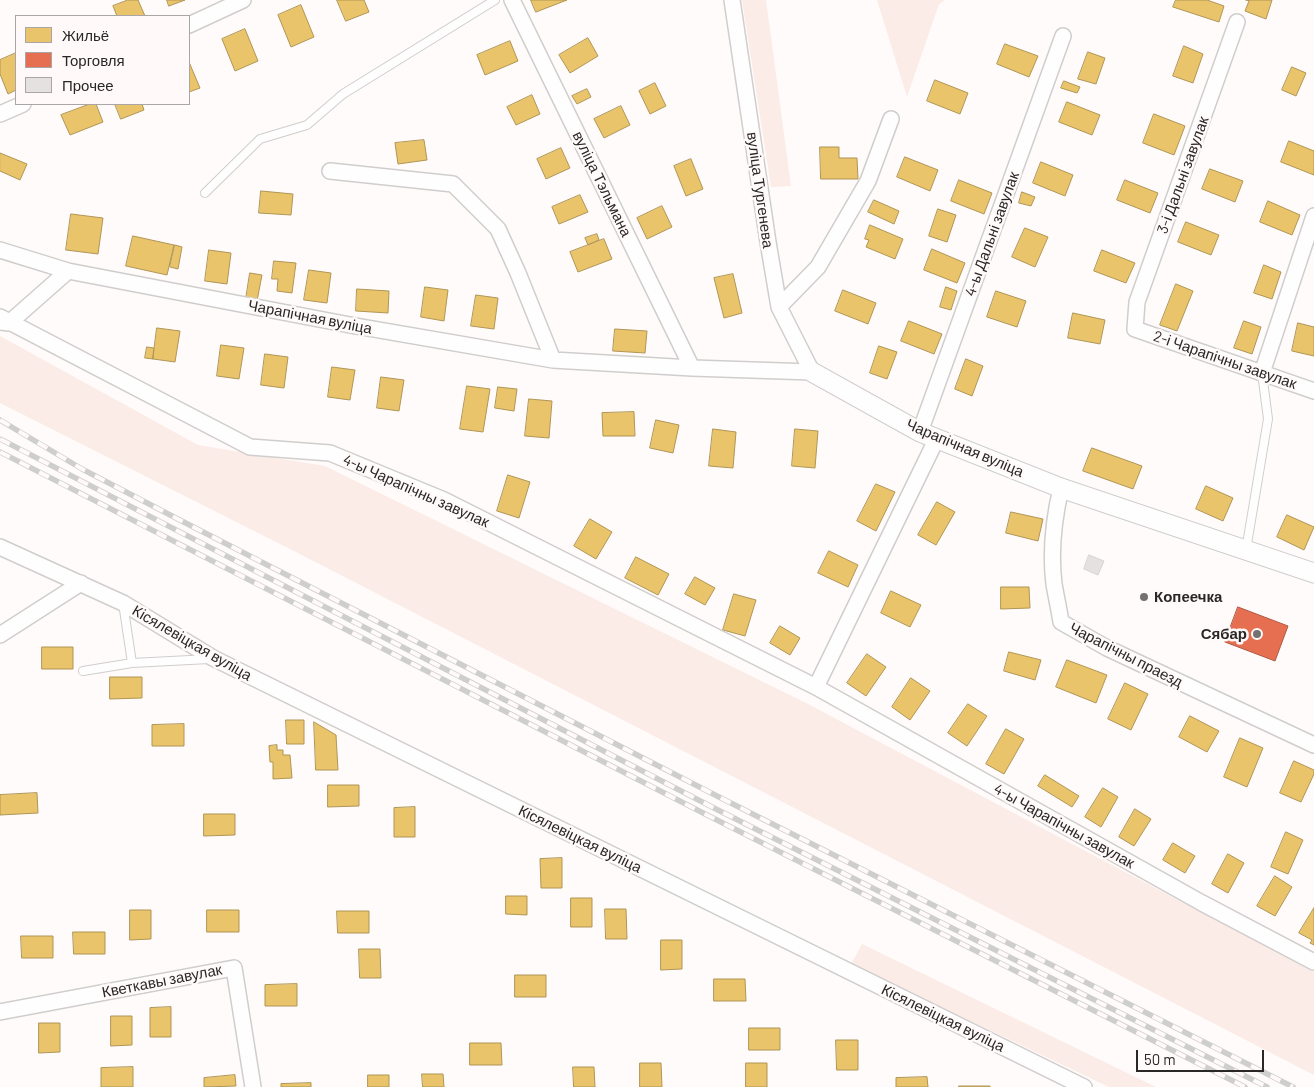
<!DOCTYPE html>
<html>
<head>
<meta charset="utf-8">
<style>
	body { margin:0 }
	#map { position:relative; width:1314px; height:1087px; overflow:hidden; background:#fefbfa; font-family:Barlow,sans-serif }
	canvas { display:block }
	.legend { position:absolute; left:15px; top:15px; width:175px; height:90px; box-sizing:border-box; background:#fffaf9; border:1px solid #aaa6a5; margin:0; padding:6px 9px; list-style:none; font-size:15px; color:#2a2727 }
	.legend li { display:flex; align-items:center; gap:10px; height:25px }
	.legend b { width:25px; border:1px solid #aaa6a5 }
	.scale { position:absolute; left:1136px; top:1050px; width:128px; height:22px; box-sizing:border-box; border:2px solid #2a2727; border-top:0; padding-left:6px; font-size:15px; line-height:18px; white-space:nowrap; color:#2a2727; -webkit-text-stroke:4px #fffaf9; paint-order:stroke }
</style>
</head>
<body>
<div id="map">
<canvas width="1314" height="1087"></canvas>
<ul class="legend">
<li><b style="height:14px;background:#e9c46a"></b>Жильё</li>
<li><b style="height:14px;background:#e76f51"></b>Торговля</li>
<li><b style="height:14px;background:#e4e1e0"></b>Прочее</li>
</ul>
<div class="scale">50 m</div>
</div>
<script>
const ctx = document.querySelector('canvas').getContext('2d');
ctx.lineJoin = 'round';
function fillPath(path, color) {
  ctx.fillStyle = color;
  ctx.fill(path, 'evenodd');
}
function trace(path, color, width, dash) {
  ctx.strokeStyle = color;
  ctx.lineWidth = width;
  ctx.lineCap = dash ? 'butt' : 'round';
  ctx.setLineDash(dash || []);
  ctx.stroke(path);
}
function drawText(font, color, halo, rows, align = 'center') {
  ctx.font = font + ' Barlow,sans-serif';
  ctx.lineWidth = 5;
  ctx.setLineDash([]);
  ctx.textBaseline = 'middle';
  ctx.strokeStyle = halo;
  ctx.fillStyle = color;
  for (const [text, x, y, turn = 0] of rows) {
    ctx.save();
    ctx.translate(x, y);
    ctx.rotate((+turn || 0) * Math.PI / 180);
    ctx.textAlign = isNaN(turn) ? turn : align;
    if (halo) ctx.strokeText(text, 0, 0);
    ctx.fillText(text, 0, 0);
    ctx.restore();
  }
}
fillPath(new Path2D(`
	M742,0H766L791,186L771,187Z
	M877,0H945L939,4L907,97Z
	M0,336L198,445L325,466L808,704L1314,972V1075L290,549L0,403Z
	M862,944L1156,1087H1109L851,964Z`), '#fcece7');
const homes = new Path2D(`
	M128,0H138L145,16H117L113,6Z
	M167,0H185L169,6Z
	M337,0H364L369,12L346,21Z
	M531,0H567L536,12Z
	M1176,0H1207L1224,6L1219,22L1173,7Z
	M1246,0H1272L1266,19L1245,11L1249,1Z
	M301,5L314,37L291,47L278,15Z
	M245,29L258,61L235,71L222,39Z
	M588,38L598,56L570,73L559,55Z
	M510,41L518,61L485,75L477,55Z
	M1005,44L1038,56L1029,77L997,64Z
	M1184,46L1203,54L1193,83L1173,76Z
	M1088,52L1105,58L1096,84L1078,79Z
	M16,53V90L8,94L0,74V60Z
	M189,62L200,88L189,92Z
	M1292,67L1306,73L1296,96L1282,90Z
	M935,80L968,93L960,114L927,101Z
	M1064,81L1080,87L1077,93L1061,88Z
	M655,83L666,106L650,114L639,91Z
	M587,89L591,97L577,104L572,96Z
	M532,95L540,114L516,125L507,107Z
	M1067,102L1100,115L1092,135L1059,122Z
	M90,104H96L103,122L70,135L61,115Z
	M115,104H142L144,110L121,119Z
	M621,106L630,125L604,138L594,119Z
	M1154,114L1185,126L1174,155L1143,143Z
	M424,140L427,160L398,164L395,143Z
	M1289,141L1314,151V175L1281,162Z
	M820,147H839V158H857L858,179H821Z
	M561,148L570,168L546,179L537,159Z
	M0,153L27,164L20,180L0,171Z
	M905,157L938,170L930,191L897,177Z
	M691,159L703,189L686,196L674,166Z
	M1041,162L1073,175L1065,196L1033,183Z
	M1210,169L1243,181L1235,202L1202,189Z
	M959,180L992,193L984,214L951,201Z
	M1125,180L1158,193L1150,213L1117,200Z
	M261,191L293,194L291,215L259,213Z
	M1022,192L1035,197L1031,206L1019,203Z
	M580,195L588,212L559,224L552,207Z
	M874,200L899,211L894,224L868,212Z
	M1268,201L1300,215L1292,235L1260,222Z
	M662,206L672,227L647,239L637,218Z
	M938,209L956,215L947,242L929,236Z
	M71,214L103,218L98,254L66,250Z
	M1186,222L1219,235L1211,255L1178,242Z
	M870,225L903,239L895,259L866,247L869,240L865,239Z
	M1025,228L1048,237L1035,267L1012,257Z
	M597,234L599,240L588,245L585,238Z
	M133,236L174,245L167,275L126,266Z
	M604,239L612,259L578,272L570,252Z
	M175,245L182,247L178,269L170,267Z
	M932,249L965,263L957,283L924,270Z
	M209,250L231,253L227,284L205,281Z
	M1102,250L1135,263L1126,283L1094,271Z
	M274,261L296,263L292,293L277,291L278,279H272Z
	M1264,265L1281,272L1272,299L1254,293Z
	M309,270L331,273L327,303L304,300Z
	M250,273L262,275L257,301L246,299Z
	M733,274L742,313L724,318L714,278Z
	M1176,284L1193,291L1177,331L1160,325Z
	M425,287L448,290L444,321L421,317Z
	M946,287L957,291L951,310L940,307Z
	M357,289L389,291L388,313L356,311Z
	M843,290L876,303L868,324L835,311Z
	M996,291L1026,301L1017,327L987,317Z
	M476,295L498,298L494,329L471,326Z
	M1073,313L1105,320L1100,344L1068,338Z
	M909,321L942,334L934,354L901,341Z
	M1244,321L1261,327L1252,354L1234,348Z
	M1298,323L1314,327V356L1292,351Z
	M157,328L180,331L175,362L153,359Z
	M615,329L647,331L645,353L613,351Z
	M221,345L244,348L239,379L217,376Z
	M879,346L897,352L887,379L870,373Z
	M147,347L154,348L153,359L145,358Z
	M265,354L288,357L284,388L261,385Z
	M966,359L983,366L972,396L955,389Z
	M332,367L355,370L350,400L328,397Z
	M381,377L404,380L399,411L377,408Z
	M467,386L490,389L483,432L460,429Z
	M498,387L517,389L514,411L495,408Z
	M529,399L552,401L549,438L525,436Z
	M634,412L635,436H603L602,413Z
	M656,420L679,425L673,453L650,448Z
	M713,429L736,432L733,468L709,466Z
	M795,429L818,431L815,468L792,466Z
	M1092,448L1142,466L1133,489L1083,471Z
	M508,475L530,482L519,518L497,511Z
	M876,484L895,492L876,531L857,521Z
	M1206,486L1233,498L1223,521L1196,509Z
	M937,502L955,512L936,545L918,535Z
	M1011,512L1043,519L1038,541L1006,533Z
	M1287,515L1314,527L1304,550L1277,537Z
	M590,519L612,532L596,559L574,546Z
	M829,551L858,565L848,587L818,573Z
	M636,557L669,574L658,595L625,578Z
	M695,577L715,588L705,605L685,594Z
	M1001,587H1029L1030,608L1001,609Z
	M891,591L921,605L910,627L881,613Z
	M734,594L756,600L745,636L723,630Z
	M780,626L800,638L790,655L770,643Z
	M42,647H73V669H42Z
	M1009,652L1041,660L1035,680L1004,671Z
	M867,654L886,667L866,696L847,683Z
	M1067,660L1107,675L1096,703L1056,687Z
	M110,677H142V698L110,699Z
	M911,678L930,691L910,720L892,707Z
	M1125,683L1148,694L1131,730L1108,719Z
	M968,704L987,716L967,746L948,733Z
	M1190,716L1219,731L1207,752L1179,737Z
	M286,720H304V744H287Z
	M314,722L336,735L338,770H316Z
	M184,724V746H152V725Z
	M1006,729L1024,739L1004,774L986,764Z
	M1240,738L1263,748L1247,787L1224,777Z
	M277,745V750H283V755H290L292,778L273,779V762H270L269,746Z
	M1294,761L1314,770V774L1301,802L1280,793Z
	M1045,775L1079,796L1072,807L1038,786Z
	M328,785H359V806L328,807Z
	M1103,788L1118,797L1101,827L1085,817Z
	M37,793L38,813L0,815V795Z
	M415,807V837H394V808Z
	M1135,809L1151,819L1134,846L1119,837Z
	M204,814H235V835L204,836Z
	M1286,832L1303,840L1288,874L1271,867Z
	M1173,843L1195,856L1185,873L1163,860Z
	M1228,854L1244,863L1228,893L1212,884Z
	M562,858V888H541L540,859Z
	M1275,876L1292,887L1275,916L1257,906Z
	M506,896H527V915L506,914Z
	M571,898H592V927H571Z
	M1314,908V945L1310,943L1312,940L1299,933Z
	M605,909H626L627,939H606Z
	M130,910H151V939L130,940Z
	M207,910H239V932H207Z
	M337,911H369V933H338Z
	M73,932H105V954H74Z
	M21,936H53V958H22Z
	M661,940H682V969L661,970Z
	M359,949H380L381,978H360Z
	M515,975H546V997H515Z
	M714,979H745L746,1001H714Z
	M297,984V1006H265V985Z
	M171,1007V1037H150V1008Z
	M111,1016H132V1045L111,1046Z
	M39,1023H60V1052L39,1053Z
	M749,1028H780V1050H749Z
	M836,1040H858V1070H837Z
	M470,1043H501L502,1065H470Z
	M640,1063H661L662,1087H640Z
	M746,1063H767V1087H746Z
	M133,1067V1087H101V1068Z
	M573,1067H594L595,1087H574Z
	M422,1074H443L444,1087H423Z
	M235,1075L236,1086L204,1087V1078Z
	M368,1075H389V1087H368Z
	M927,1077L928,1087H896V1078Z
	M311,1083V1087H281V1084Z
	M959,1086H990V1087H959Z`);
fillPath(homes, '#e9c46a');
trace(homes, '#b09556', 1);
const shops = new Path2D(`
	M1238,607L1288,626L1275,661L1225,642Z`);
fillPath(shops, '#e76f51');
trace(shops, '#ae5944', 1);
const building = new Path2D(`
	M1089,555L1104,561L1098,575L1084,569Z`);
fillPath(building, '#e4e1e0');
trace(building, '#d6d3d2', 1);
const service = new Path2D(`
	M205,193L260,139L307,125L343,94L495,0
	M1246,550L1268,419L1262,373
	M123,603L132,663
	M83,671L132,663L209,659`);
const minor = new Path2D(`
	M512,0L692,368
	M1237,22L1137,302L1135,329L1314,391
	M189,25L243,0
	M0,114L23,104
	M330,171L453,184L498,229L518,273L553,360
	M0,250L68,271L350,325L553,360L692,368L812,372L779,307L768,242L732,0
	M779,307L818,267L868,181L891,119
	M0,317L250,447L330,453L444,500L816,687L1202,903L1314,962
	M1,322L9,323L68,271
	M1262,373L1314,216
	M920,432L1063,36
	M1061,488C1054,518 1050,552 1054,584C1056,596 1059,609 1061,622L1107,648L1314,745
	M0,547L123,603L213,658L1084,1087
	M0,635L81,583
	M816,687L937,438
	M0,1012L234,968L253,1087`);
const tertiary = new Path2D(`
	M812,372L920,432L1061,488L1314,573`);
trace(service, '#d0cecd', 10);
trace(minor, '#d0cecd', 18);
trace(tertiary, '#d0cecd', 21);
trace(service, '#fffefe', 8);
trace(minor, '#fffefe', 15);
trace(tertiary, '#fffefe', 19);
const rail = new Path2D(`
	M0,420L82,469L174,517L717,796L1293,1087
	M0,439L714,808L1267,1087
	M0,452L709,816L1245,1087`);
trace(rail, '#cecece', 5.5);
trace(rail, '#fffaf9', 4, [11]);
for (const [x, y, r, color] of [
	[1144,597,5,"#747171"],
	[1257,634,5,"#747171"]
]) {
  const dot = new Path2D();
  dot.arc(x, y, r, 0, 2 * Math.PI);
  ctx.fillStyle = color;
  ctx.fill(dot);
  trace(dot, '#fffaf9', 2);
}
drawText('15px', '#2a2727', '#fffaf9', [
	["3-і Дальні завулак",1183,175,-70],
	["вуліца Тэльмана",602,184,64],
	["вуліца Тургенева",760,190,82],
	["4-ы Дальні завулак",992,234,-70],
	["Чарапічная вуліца",310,317,11],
	["2-і Чарапічны завулак",1225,360,19],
	["Чарапічная вуліца",965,448,23],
	["4-ы Чарапічны завулак",416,491,24],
	["Кісялевіцкая вуліца",192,643,30],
	["Чарапічны праезд",1126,655,27],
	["4-ы Чарапічны завулак",1064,826,29],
	["Кісялевіцкая вуліца",580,839,26],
	["Кветкавы завулак",162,981,-11],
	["Кісялевіцкая вуліца",943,1018,26]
]);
drawText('bold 15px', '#2a2727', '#fffaf9', [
	["Копеечка",1154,597],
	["Сябар",1247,634,"right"]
], 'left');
</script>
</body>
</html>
